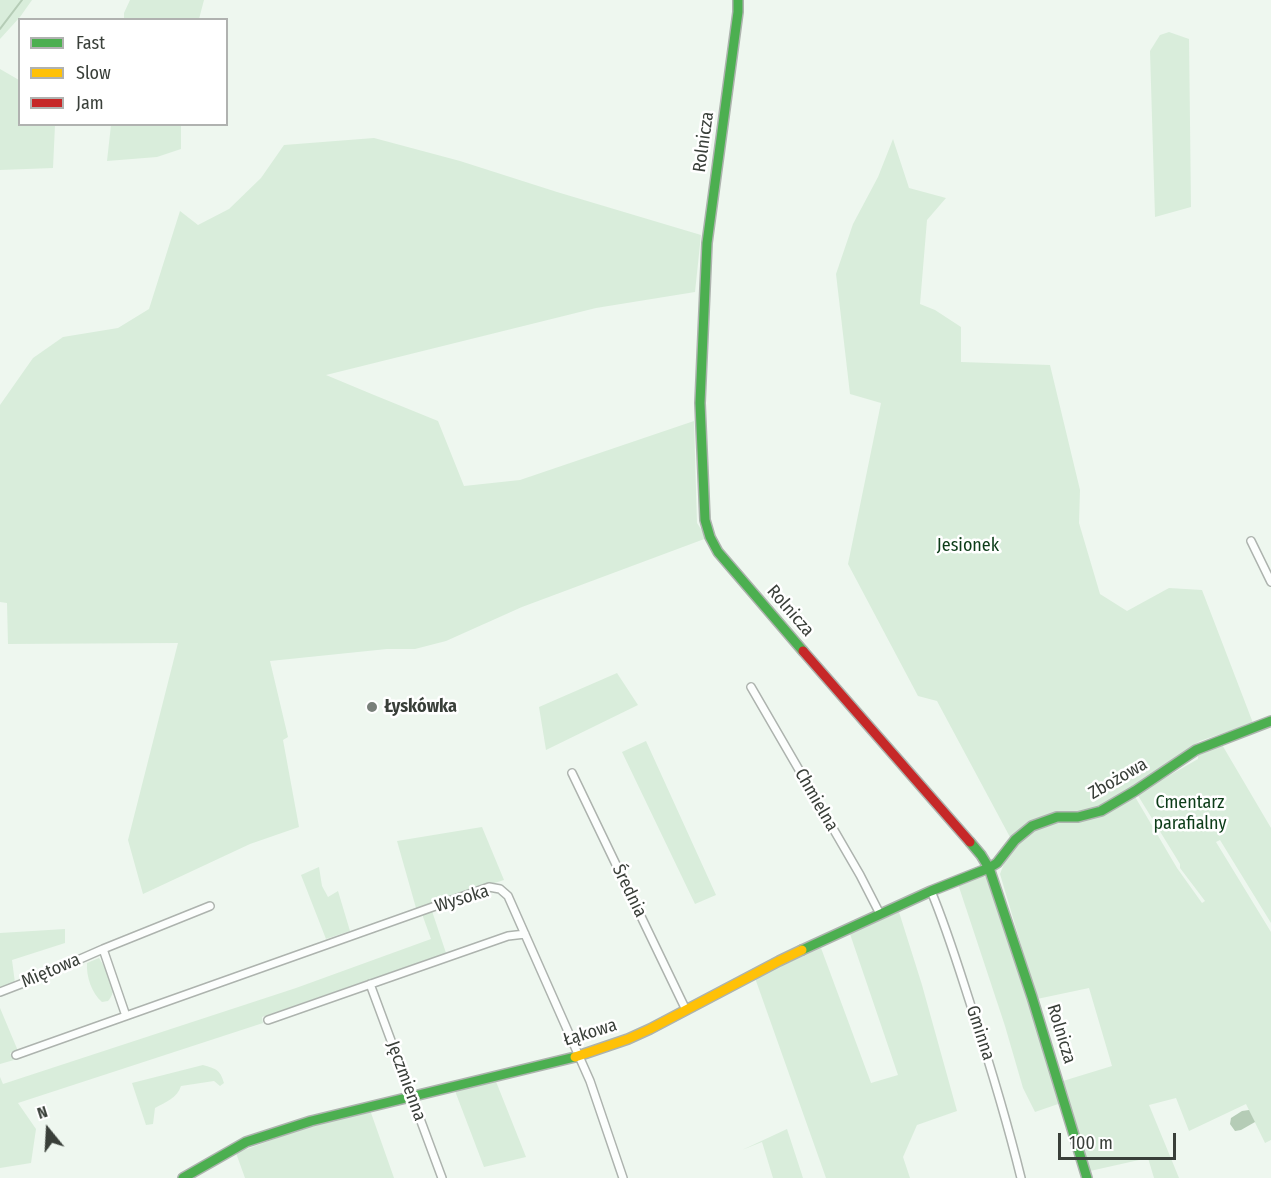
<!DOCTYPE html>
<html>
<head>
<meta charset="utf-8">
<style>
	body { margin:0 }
	#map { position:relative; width:1271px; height:1178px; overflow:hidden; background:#eef7ef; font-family:"Fira Sans Condensed",sans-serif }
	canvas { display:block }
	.legend { position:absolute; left:18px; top:18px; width:210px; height:108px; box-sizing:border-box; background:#fff; border:2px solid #b0b2b0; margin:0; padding:8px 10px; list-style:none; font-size:18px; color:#393f39 }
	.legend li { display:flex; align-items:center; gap:12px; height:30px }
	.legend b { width:30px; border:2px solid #b0b2b0 }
	.north { position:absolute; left:18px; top:1100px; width:60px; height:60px; -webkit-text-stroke:4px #fff; paint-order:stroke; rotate:342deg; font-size:16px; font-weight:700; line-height:24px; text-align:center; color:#393f39 }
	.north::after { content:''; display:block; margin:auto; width:21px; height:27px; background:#393f39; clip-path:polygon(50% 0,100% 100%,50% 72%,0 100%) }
	.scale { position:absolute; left:1058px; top:1133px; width:118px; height:27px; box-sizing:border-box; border:3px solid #393f39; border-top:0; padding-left:8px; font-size:18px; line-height:21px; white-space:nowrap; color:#393f39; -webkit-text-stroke:4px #fff; paint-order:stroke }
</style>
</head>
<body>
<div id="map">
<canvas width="1271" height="1178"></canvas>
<ul class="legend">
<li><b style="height:8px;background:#4caf50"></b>Fast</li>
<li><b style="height:8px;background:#ffc107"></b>Slow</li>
<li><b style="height:8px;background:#c62828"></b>Jam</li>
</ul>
<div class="north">N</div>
<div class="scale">100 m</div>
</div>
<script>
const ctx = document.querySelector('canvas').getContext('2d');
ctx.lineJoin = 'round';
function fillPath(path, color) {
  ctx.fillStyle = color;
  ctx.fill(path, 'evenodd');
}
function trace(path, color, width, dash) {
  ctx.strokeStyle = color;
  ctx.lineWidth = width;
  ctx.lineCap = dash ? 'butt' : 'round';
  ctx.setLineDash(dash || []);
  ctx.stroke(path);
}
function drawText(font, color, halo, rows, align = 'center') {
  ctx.font = font + ' "Fira Sans Condensed",sans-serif';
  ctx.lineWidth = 5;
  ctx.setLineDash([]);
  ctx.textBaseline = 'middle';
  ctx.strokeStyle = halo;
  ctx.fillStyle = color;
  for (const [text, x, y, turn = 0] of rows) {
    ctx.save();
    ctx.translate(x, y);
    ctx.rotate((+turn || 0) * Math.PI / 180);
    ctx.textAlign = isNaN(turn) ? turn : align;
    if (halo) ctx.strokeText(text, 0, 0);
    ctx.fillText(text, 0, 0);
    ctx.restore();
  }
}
fillPath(new Path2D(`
	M0,0H32L20,17L0,39Z
	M130,0H204L199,19H124V13Z
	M1169,32L1189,39L1191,207L1155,217L1150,51L1160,35Z
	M0,69L19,80L20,124L55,125L53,168L0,170Z
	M111,125H181V149L157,157L107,161Z
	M374,138L460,161L557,192L701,235L695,292L596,308L326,375L374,395L438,421L464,486L520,480L694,421L697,523L707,538L522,607L446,641L415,649H387L270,661L288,737L283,740L299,827L250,844L143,894L128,840L178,643L8,644L7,603L0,602V405L33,358L63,337L118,328L149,309L180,211L198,225L229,209L261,178L284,145Z
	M893,139L909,188L946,198L927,220L920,304L935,310L961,327V362L1050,365L1080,490L1079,523L1100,594L1127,611L1169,588L1202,590L1253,723L1200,741L1133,786L1134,795L1177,868L1202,903L1205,901L1180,868V864L1137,794L1198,759V752L1221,743L1271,828V923L1220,840L1216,842L1271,932V1140L1265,1143L1246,1104L1189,1131L1176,1098L1149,1105L1179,1178H1154L1148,1158L1090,1171L1063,1081L1112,1066L1089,988L1037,999L1000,874L1008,853L1025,837L1011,839L937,701L918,696L848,564L881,403L850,394L836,274L853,224L878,177Z
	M617,673L638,705L546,750L539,707Z
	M646,741L716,895L695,904L622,752Z
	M482,827L504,880L416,908L397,841Z
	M319,867L322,886L328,897L338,891L350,931L326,939L301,875Z
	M981,876L988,877L1045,1049L1061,1103L1035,1112L1023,1088L1005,1026L958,884Z
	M432,911L446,953L262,1017L263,1023L18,1103L36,1129L31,1163L0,1168V1077L3,1084L296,988L431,939L422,914Z
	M899,912L922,985L957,1111L917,1125L903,1157L910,1178H826L755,978L821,948L871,1083L898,1075L850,934Z
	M65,929V943L12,960L15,983L0,989V933Z
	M99,958C104,966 115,983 113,992C112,995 110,999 108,1001L102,1002C92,994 86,976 87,963Z
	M0,1008L18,1051L10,1053L14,1060L0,1064Z
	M203,1065C216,1069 220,1069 224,1083L220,1086L214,1081L181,1086C177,1098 166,1102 155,1108L153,1124L146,1125L132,1083Z
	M495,1079L526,1157L484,1167L455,1091Z
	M370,1110L394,1178H245L236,1153L310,1126Z
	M787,1129L803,1178H773L762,1142L742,1150Z`), '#d9eddb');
fillPath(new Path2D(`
	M1249,1110L1255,1122L1241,1130L1235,1131L1230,1124L1231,1118L1242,1111Z`), '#b5ccb6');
trace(new Path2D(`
	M0,29L22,0`), '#b5ccb6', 2);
const street = new Path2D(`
	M1251,541L1271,582
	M751,687L860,875L880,914
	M572,773L686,1010
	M931,891C947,929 959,969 972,1009C990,1065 1007,1121 1021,1178
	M103,949L126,1016
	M370,984L442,1178
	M0,992L39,977L103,949L210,906
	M268,1020L508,936L525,934
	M16,1055L489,887L500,889L508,896L590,1081L623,1178`);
const fast = new Path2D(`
	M738,0V12L707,243L700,403L705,520L710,537L718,552L803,651
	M970,842L981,855L989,868L1032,997L1087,1178
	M802,950L931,891L989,868L997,863L1015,840L1032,826L1057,817H1078L1101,811L1135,791L1196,750L1271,721
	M183,1178L246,1142L311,1121L575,1057`);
const slow = new Path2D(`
	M575,1057L628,1039L650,1029L779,961L802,950`);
const jam = new Path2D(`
	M803,651L970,842`);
trace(street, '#adb3ae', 10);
trace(fast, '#adb3ae', 12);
trace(slow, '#adb3ae', 12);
trace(jam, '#adb3ae', 12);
trace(street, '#fcfefd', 7);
trace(fast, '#4caf50', 9);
trace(slow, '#ffc107', 9);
trace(jam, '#c62828', 9);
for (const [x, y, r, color] of [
	[372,707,6,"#787f79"]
]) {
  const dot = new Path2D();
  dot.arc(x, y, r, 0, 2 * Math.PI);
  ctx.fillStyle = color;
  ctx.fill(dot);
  trace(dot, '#fff', 2);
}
drawText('18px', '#393f39', '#fff', [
	["Rolnicza",704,142,-82],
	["Rolnicza",790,611,49],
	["Zbożowa",1118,779,-30],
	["Chmielna",816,800,60],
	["Średnia",629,891,64],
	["Wysoka",462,899,-17],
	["Miętowa",51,971,-23],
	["Łąkowa",590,1033,-17],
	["Gminna",980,1033,72],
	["Rolnicza",1061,1034,73],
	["Jęczmienna",406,1081,70]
]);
drawText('18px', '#0c3c18', '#fff', [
	["Jesionek",968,546],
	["Cmentarz",1190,803],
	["parafialny",1190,824]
]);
drawText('bold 18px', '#393f39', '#fff', [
	["Łyskówka",384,707]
], 'left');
</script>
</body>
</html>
